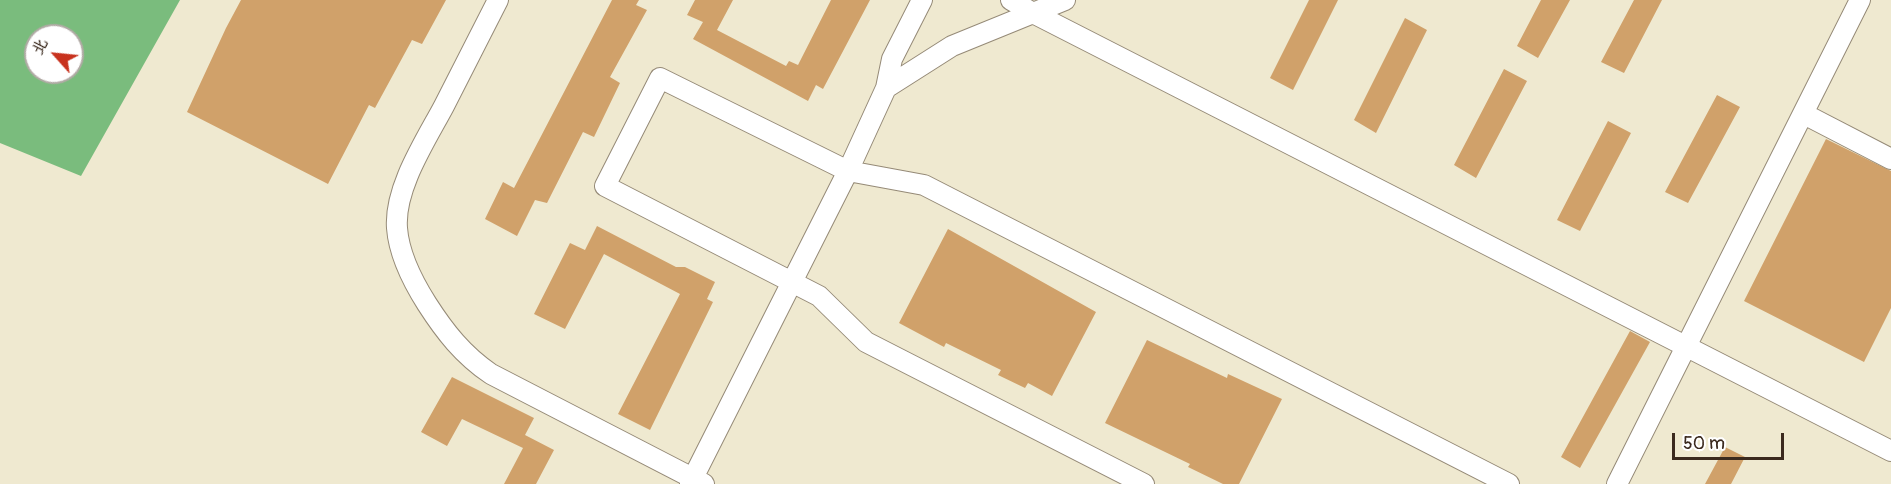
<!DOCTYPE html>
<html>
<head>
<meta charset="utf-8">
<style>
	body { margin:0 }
	#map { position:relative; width:1891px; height:484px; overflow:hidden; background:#efe9d0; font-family:Pangolin,"LXGW WenKai TC",sans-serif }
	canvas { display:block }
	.north { position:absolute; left:24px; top:24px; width:60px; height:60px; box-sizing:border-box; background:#fff; border:2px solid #b1aaa5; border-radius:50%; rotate:297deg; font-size:16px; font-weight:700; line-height:24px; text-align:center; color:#3b2a1e }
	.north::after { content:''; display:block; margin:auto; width:21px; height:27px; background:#c8321e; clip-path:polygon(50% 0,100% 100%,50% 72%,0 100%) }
	.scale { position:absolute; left:1672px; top:433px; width:112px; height:27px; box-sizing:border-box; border:3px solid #3b2a1e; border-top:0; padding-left:8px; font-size:18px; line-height:21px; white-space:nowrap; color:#3b2a1e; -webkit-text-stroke:4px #fff; paint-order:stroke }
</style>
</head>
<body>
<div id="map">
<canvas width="1891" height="484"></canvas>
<div class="north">北</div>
<div class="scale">50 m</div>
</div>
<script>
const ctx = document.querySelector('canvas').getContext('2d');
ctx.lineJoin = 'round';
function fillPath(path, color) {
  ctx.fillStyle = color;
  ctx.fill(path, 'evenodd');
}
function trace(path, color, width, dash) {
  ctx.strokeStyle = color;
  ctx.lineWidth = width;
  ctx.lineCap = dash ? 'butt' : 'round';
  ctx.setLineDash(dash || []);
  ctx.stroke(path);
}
fillPath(new Path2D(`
	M0,0H180L81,176L0,143ZM36,36H72V72H36Z`), '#7abc7d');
fillPath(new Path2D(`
	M241,0H446L422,44L412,40L375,108L369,105L328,184L187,112L226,28Z
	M612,0H639L636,5L647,10L610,77L620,83L594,137L583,132L547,203L535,200L517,236L485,219L503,182L514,188Z
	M695,0H733L717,30L786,66L789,61L798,65L831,0H870L823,89L816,85L808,101L693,39L703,22L687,15Z
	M1309,0H1338L1293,90L1270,78Z
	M1541,0H1570L1538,58L1517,46Z
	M1634,0H1662L1624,73L1601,62Z
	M1405,18L1427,30L1376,133L1354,120Z
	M1504,69L1527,81L1476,178L1454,165Z
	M1717,95L1740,107L1688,203L1665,192Z
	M1608,121L1631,133L1580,231L1557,220Z
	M1826,139L1891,171V308L1864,362L1744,301Z
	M597,226L676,267H685L715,282L707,299L713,302L650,430L618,414L680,294L604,254L565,329L534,314L570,243L585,250Z
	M948,229L1096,312L1052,396L1028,383L1025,388L998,375L1001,370L946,343L944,347L899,323Z
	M1630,331L1650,342L1580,468L1561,457Z
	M1147,340L1227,378L1228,374L1282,399L1239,484H1223L1188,467L1190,464L1105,423Z
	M452,377L534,418L525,435L554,450L536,484H504L523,448L462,419L447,446L421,432Z
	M1725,447L1745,457L1731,484H1705Z`), '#d0a16a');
const minor = new Path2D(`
	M498,0C480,35 462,70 444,106C426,140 394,188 397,228C399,255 413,282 427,304C445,332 463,355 491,374L704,484
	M1011,0L1033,13L1891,451
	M886,88L892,59L922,0
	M1804,114L1891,159
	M690,484L848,171L886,88L952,46L1065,0
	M1144,484L866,342L819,296L605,186L660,78L848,171L924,185L1509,484
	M1617,484L1860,0`);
trace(minor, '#958a77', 22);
trace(minor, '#fff', 20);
</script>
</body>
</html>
